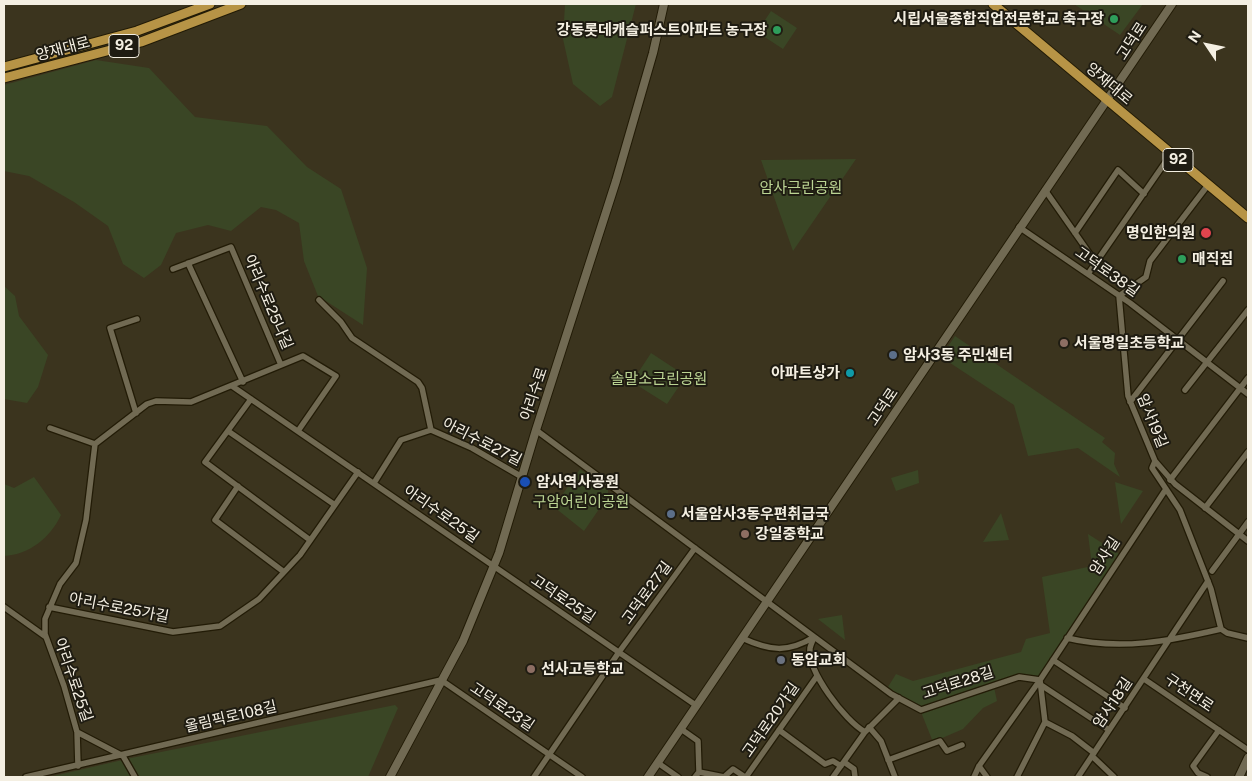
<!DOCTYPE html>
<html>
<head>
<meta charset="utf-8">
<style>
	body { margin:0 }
	#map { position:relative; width:1252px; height:781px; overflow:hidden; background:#3b341e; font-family:"Public Sans",sans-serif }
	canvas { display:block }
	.frame { position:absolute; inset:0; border:5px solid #f4efe2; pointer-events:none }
	.north { position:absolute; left:1182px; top:20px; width:50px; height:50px; -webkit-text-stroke:4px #1f1c12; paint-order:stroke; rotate:304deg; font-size:14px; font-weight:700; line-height:20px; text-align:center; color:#f4efe2 }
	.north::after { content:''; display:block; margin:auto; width:18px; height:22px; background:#f4efe2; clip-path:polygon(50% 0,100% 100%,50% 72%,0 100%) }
</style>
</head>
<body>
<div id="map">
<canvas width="1252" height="781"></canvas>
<div class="frame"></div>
<div class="north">N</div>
</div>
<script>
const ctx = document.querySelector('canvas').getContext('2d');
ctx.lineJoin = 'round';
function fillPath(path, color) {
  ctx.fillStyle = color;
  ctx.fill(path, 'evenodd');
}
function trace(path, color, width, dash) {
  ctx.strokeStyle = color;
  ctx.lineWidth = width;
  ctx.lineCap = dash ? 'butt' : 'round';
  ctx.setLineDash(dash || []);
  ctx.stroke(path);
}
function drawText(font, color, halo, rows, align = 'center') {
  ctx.font = font + ' "Public Sans","Noto Sans KR",sans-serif';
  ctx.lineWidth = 4;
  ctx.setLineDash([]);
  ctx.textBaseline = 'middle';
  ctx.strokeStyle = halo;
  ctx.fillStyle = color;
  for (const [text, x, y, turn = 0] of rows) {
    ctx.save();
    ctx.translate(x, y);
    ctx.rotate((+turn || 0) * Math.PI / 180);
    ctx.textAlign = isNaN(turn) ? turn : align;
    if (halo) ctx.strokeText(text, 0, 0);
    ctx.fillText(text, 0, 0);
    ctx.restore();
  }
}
fillPath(new Path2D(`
	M565,4H636L612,97L600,106L573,84L563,39Z
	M1074,4H1143L1120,35Z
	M771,11L797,28L783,49L757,32Z
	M96,60L149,68L195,117L267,126L307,167L341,189L367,268L363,325L318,296L304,261L299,223L276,210L261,207L231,231L208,225L176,233L161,265L144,278L123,264L108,226L74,202L29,176L4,171V85Z
	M856,159L793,251L761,160Z
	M4,286L15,296L19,316L48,355L38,387L27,403L4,399Z
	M955,336L1105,438L1102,442L1115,453L1114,464L1120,477L1078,448L1028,456L1014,405L941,357Z
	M651,353L686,376L667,404L632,382Z
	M580,469L608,490V496L584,531L554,507Z
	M918,470L919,483L896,491L891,478Z
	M34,477L61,515C51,537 29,555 4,556V484L14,488Z
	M1115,482L1143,491L1121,524Z
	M1001,513L1009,540L983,542Z
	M1088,534L1121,555L1040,680L1018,677L921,710L888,687L896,674L913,681L1021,652L1026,639L1050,633L1042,577L1092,566Z
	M842,615L845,640L818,619Z
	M994,687L997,701L983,708L963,729L933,742L921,712Z
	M395,705L398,708L368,777H49L131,758Z`), '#3a4625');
const street = new Path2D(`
	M1208,185L1150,261L1146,277L1119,296L1128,396L1155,461L1175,484L1248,541
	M1045,190L1096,263
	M1019,227L1130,303L1248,394
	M1075,233L1118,170L1144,194
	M188,263L243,382
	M173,269L231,247L281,365
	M1088,274L1171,154
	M319,300L341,322L352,338L418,382L422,388L431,430L472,448L522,477
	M232,386L697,706
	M1185,390L1248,310
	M251,399L205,462L310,540
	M1130,402L1223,281
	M136,413L110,328L137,319
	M50,428L95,444L147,404L156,401L191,402L303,356L336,376L298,431
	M536,430L891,694L921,710L1019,677L1040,680
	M228,431L335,505
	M95,444L86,520L76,563L60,584L45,619V634L64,686L77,732L123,756L135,777
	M1155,461L1152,468L1180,510L1211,589L1221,629
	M1170,480L1248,378
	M374,483L401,440L431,430
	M238,486L215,520L284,572
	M1205,508L1248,452
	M1212,571L1248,522
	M4,607L46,637
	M49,607L173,632L220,626L259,599L300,555L358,472
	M814,637C813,640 811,644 810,648C807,671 845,721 865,732
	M742,638C770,651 788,653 814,637
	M1067,638C1120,651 1170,641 1221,629L1227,633L1248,638
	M1053,660L1125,708
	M1144,679L1248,750
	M1041,685L1109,730
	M1045,722L1072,736L1094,753
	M869,727L881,741L895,777
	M681,729L698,741L699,772L695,777
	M779,730L825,764L833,761L841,766
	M77,732L78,766
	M1092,756L1114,777
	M888,760L940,741L947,751L962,745
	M844,762L854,769L855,777
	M658,763L678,777
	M979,766L987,777
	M699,772L724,777L733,769L745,777
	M26,777L441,680L582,777
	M534,777L619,652L695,548
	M746,777L817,676
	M833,777L865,732L899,698
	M974,777L979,766L1040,680L1166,489
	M1017,777L1045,722L1040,680
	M1078,777L1208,581
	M1207,777L1198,773L1193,766L1219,730`);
const secondary = new Path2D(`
	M390,777L463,641L499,553L536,430L616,181L653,53L664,4
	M648,777L1172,4
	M1239,777L1248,758`);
const primary = new Path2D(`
	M993,4L1248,218
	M4,67L137,31L210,4
	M4,78L141,42L241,4`);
trace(street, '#221b06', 8);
trace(secondary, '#221b06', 10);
trace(primary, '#221b06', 11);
trace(street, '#716a53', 5.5);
trace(secondary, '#716a53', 8);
trace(primary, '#b79446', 9);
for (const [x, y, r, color] of [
	[1114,19,5,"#2e9e5b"],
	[777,30,5,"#2e9e5b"],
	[1206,233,6,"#e0444e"],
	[1182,259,5,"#2e9e5b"],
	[1064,343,5,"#8d6e63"],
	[893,355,5,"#5c6f8a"],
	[850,373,5,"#0f9aa8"],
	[525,482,6,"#1a4fb4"],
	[671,514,5,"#5c6f8a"],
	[745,534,5,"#8d6e63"],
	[781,660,5,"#6b7280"],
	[531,669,5,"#8d6e63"]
]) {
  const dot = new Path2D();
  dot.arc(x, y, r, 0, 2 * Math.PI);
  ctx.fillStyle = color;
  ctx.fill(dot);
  trace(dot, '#1f1c12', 2);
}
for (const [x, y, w] of [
	[124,46,30],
	[1178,160,30]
]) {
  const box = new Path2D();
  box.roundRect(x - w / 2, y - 11.5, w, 23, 4);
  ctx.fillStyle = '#1f1c12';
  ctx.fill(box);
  trace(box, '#f4efe2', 1);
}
drawText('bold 14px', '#f4efe2', null, [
	["92",124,46],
	["92",1178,160]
]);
drawText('bold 15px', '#f4efe2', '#1f1c12', [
	["시립서울종합직업전문학교 축구장",1104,19,"right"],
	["강동롯데캐슬퍼스트아파트 농구장",767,30,"right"],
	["명인한의원",1195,233,"right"],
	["매직짐",1192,259],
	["서울명일초등학교",1074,343],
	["암사3동 주민센터",903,355],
	["아파트상가",840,373,"right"],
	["암사역사공원",536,482],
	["서울암사3동우편취급국",681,514],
	["강일중학교",755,534],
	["동암교회",791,660],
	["선사고등학교",541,669]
], 'left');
drawText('15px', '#f4efe2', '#1f1c12', [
	["고덕로",1132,41,-57],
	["양재대로",63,49,-15],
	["양재대로",1109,84,40],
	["고덕로38길",1107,272,35],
	["아리수로25나길",268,302,67],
	["아리수로",534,394,-71],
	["고덕로",883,407,-56],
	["암사19길",1152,421,68],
	["아리수로27길",482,442,27],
	["아리수로25길",441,514,35],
	["암사길",1105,556,-57],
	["고덕로27길",647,593,-54],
	["고덕로25길",563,599,34],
	["아리수로25가길",119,608,11],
	["아리수로25길",73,680,71],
	["고덕로28길",958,683,-18],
	["구천면로",1189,693,34],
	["암사18길",1113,703,-56],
	["고덕로23길",502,707,34],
	["올림픽로108길",231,717,-13],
	["고덕로20가길",771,720,-55]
]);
drawText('15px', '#bbd493', '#1f1c12', [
	["암사근린공원",801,188],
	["솔말소근린공원",659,379],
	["구암어린이공원",581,502]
]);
</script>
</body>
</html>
